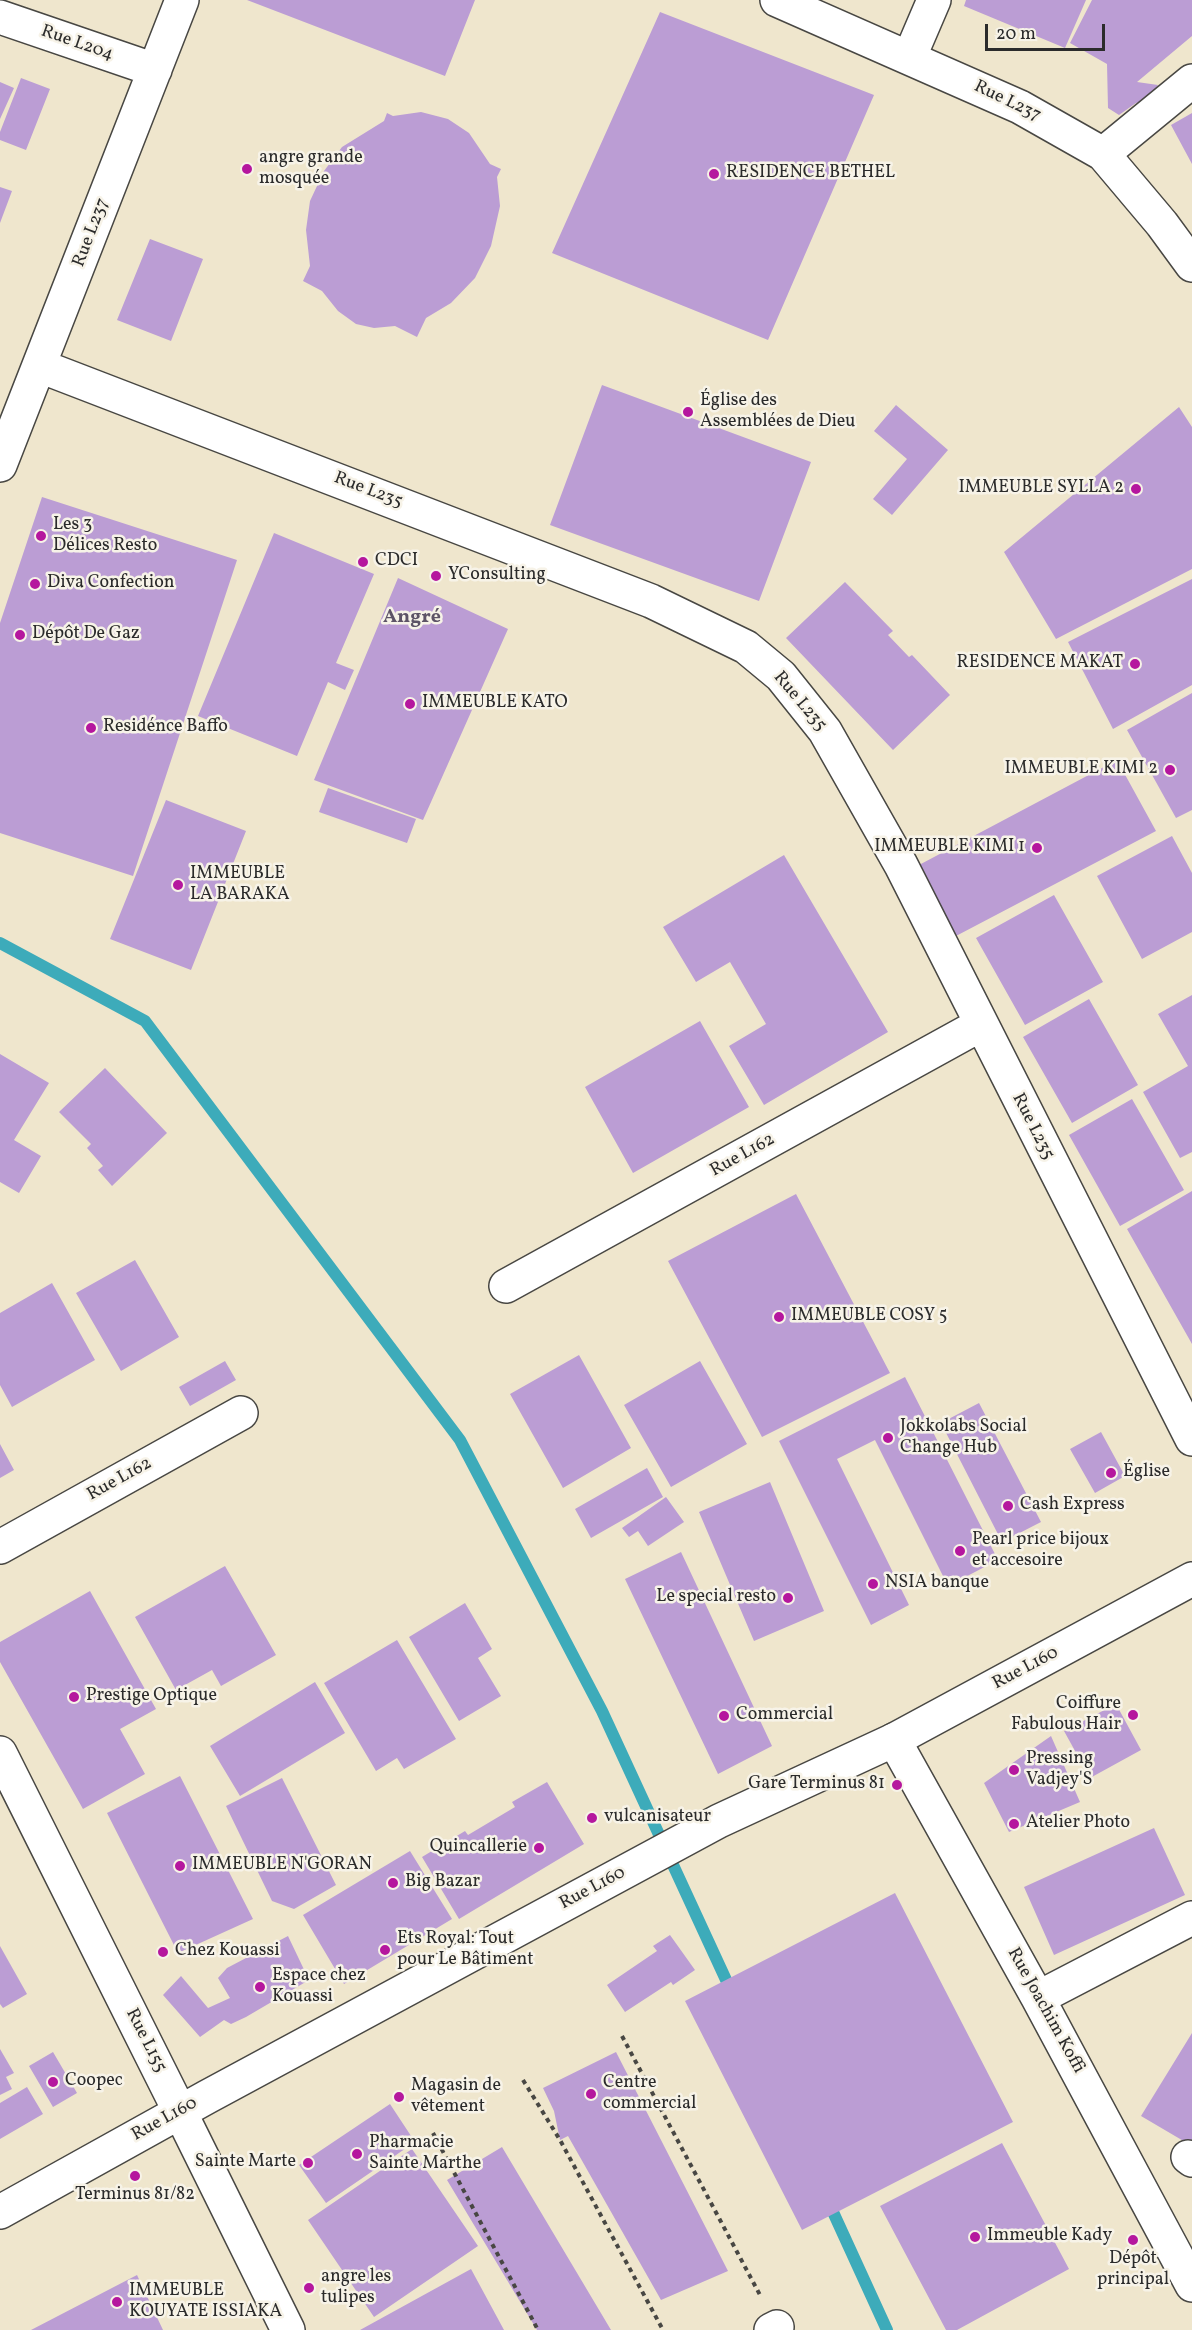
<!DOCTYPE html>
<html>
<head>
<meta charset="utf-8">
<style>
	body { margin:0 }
	#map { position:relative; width:1192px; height:2330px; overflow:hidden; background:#efe6cd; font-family:Vollkorn,serif }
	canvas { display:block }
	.scale { position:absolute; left:985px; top:24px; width:120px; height:27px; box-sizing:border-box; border:3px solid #2b2b2b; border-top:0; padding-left:8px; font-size:18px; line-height:21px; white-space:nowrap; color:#2b2b2b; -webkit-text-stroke:4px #f7f3e8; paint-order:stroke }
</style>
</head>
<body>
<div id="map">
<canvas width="1192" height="2330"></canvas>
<div class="scale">20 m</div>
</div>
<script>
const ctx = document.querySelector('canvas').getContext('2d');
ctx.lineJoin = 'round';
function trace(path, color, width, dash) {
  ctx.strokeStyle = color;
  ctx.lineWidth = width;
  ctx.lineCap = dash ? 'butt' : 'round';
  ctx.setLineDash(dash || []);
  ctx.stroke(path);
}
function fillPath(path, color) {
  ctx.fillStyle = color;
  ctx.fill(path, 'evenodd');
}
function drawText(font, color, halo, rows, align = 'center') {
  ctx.font = font + ' Vollkorn,serif';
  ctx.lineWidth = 5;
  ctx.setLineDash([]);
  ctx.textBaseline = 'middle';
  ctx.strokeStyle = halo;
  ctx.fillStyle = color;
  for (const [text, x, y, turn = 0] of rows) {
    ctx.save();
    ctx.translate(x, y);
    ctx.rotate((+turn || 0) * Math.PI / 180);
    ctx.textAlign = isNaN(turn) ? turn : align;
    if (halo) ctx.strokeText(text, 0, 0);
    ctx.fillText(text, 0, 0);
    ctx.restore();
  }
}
trace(new Path2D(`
	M0,943L145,1021L460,1440L602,1711L733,1995
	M828,2201L887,2330`), '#3dabba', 12);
fillPath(new Path2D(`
	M247,0H475L445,76Z
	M966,0H1086L1065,48L964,6Z
	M1092,0H1192V36L1137,82L1158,85L1150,99L1136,103L1119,115L1108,108L1107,64L1070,43Z
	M660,12L874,95L768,340L552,253Z
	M21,78L50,89L26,150L0,140V132Z
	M0,82L14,88L0,119Z
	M421,112L448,119L469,133L490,164L501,169L497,177L500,206L491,246L475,278L451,303L426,318L417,337L395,326L374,328L356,324L338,311L322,291L303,281L310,266L306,230L310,201L324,171L342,147L384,121L387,113L393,116Z
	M1192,113V164L1171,125Z
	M0,187L12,191L0,223Z
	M150,239L203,259L171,341L117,320Z
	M602,385L811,462L759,601L550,525Z
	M896,405L948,450L892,515L873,499L907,459L874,431Z
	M1179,407L1192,427V569L1056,639L1004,552Z
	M42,497L237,560L133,876L0,833V623Z
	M274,533L374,574L336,663L354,670L345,690L328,682L297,756L198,716Z
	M398,578L508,629L423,820L314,780Z
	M1192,579V685L1113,729L1068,642Z
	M845,582L893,631L888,635L909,657L912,655L950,695L893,750L786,638Z
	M1192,693V810L1176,818L1127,730Z
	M1117,760L1156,831L956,936L919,865Z
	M328,788L416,819L407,843L319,812Z
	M166,800L246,831L191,970L110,939Z
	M1172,836L1192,873V932L1142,959L1097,876Z
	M784,855L888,1032L764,1105L729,1046L766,1024L759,1012L730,962L696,982L663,927Z
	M1054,895L1103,982L1025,1025L976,938Z
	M1192,995V1152L1180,1158L1143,1092L1188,1066L1158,1014Z
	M1089,999L1138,1085L1072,1123L1023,1037Z
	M700,1021L749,1107L633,1173L585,1087Z
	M0,1054L49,1083L14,1140L41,1156L19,1193L0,1182Z
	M105,1068L167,1133L112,1186L98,1170L103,1166L87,1148L91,1144L59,1112Z
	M1132,1099L1184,1190L1120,1226L1069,1135Z
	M1192,1191V1344L1127,1229Z
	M796,1194L890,1373L762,1437L668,1261Z
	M135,1260L179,1337L121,1371L76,1293Z
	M52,1283L95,1360L12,1407L0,1385V1313Z
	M579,1355L631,1448L563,1488L510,1394Z
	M225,1361L236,1380L190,1406L179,1387Z
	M700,1361L747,1444L671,1487L624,1405Z
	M905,1377L998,1560L948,1586L875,1440L837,1459L909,1605L871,1625L779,1441Z
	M979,1403L1041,1522L1002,1542L941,1423Z
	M1101,1432L1125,1476L1095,1493L1070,1449Z
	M0,1444L14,1470L0,1478Z
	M647,1468L663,1497L591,1538L575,1509Z
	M770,1482L824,1611L754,1641L699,1512Z
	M666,1497L684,1522L648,1546L638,1531L629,1537L622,1528Z
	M681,1552L772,1746L718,1774L625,1579Z
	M225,1566L276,1655L221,1686L212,1670L176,1690L135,1617Z
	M90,1591L156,1709L120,1729L145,1774L83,1809L0,1662V1642Z
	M465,1603L492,1649L478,1658L501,1696L459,1721L409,1637Z
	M397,1640L456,1739L404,1769L397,1758L376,1771L324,1683Z
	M315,1682L345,1733L240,1796L210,1746Z
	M1116,1704L1141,1750L1090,1778L1064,1731Z
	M1051,1736L1080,1802L1009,1832L984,1783Z
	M180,1776L253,1919L178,1953L107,1813Z
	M282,1778L336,1885L294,1909L272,1901L226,1806Z
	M547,1782L584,1844L459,1919L422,1857L465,1831L468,1835L515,1807L512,1802Z
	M1154,1828L1185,1895L1054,1955L1024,1887Z
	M410,1851L452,1919L344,1984L303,1915Z
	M895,1893L1013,2122L802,2230L685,2001Z
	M670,1935L695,1970L673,1985L671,1982L625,2012L607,1985L657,1951L653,1946Z
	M288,1936L309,1980L246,2017L231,2024L224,2020L200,2037L163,1995L181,1976L208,2008L230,1998L218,1978L227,1968Z
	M0,1946L27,1994L3,2008L0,2004Z
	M1192,2033V2146L1141,2116Z
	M0,2049L14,2073L6,2077L12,2089L0,2095Z
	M53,2052L77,2093L53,2107L29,2066Z
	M616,2052L728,2271L661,2300L568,2136L560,2140L554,2111L543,2088Z
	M27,2087L43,2114L0,2139V2103Z
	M390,2104L415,2142L326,2203L299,2165Z
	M1002,2143L1069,2269L957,2330H946L880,2206Z
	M502,2147L611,2330H537L447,2180Z
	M412,2149L478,2246L374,2317L308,2220Z
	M471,2269L504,2330H360Z
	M137,2275L163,2330H31Z`), '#bb9dd4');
const minor = new Path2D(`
	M0,17L155,70
	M910,56L934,0
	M1103,154L1192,81
	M40,366L651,601L746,647L781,676L825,731L901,865L1192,1439
	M0,465L182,0
	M506,1286L980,1025
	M0,1547L241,1413
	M894,1740L1038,1998L1192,2285
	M0,1753L180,2112
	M1038,1998L1192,1918
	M1188,2157L1192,2160
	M771,2330L777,2327`);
const tertiary = new Path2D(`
	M777,0L1020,107L1103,154L1162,224L1192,265
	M180,2112L288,2330
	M0,2212L207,2097L719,1821L894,1740L1192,1579`);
trace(minor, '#484743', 36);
trace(tertiary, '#484743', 36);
trace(new Path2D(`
	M622,2036L760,2295
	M523,2080L560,2140L663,2330
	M433,2133L538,2330`), '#484743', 4, [4.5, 4.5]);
trace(minor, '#fff', 33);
trace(tertiary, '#fff', 33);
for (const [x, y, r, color] of [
	[247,169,6,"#b5179e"],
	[714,174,6,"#b5179e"],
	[688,412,6,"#b5179e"],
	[1136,489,6,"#b5179e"],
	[41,536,6,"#b5179e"],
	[363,562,6,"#b5179e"],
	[436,576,6,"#b5179e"],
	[35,584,6,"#b5179e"],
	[20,635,6,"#b5179e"],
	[1135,664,6,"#b5179e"],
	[410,704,6,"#b5179e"],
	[91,728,6,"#b5179e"],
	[1170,770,6,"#b5179e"],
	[1037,848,6,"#b5179e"],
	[178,885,6,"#b5179e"],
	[779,1317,6,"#b5179e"],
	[888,1438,6,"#b5179e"],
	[1111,1473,6,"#b5179e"],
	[1008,1506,6,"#b5179e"],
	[960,1551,6,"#b5179e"],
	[873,1584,6,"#b5179e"],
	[788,1598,6,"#b5179e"],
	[74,1697,6,"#b5179e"],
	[1133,1715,6,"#b5179e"],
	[724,1716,6,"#b5179e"],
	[1014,1770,6,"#b5179e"],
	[897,1785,6,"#b5179e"],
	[592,1818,6,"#b5179e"],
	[1014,1824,6,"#b5179e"],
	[539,1848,6,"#b5179e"],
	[180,1866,6,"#b5179e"],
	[393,1883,6,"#b5179e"],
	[385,1950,6,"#b5179e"],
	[163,1952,6,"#b5179e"],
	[260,1987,6,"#b5179e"],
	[53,2082,6,"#b5179e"],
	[591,2094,6,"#b5179e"],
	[399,2097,6,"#b5179e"],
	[357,2154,6,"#b5179e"],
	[308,2163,6,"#b5179e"],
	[135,2176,6,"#b5179e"],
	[975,2237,6,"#b5179e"],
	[1133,2240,6,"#b5179e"],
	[309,2288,6,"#b5179e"],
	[117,2302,6,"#b5179e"]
]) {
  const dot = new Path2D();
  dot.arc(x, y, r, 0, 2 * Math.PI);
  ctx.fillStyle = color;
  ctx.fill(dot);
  trace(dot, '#f7f3e8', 2);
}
drawText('18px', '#2b2b2b', '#f7f3e8', [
	["Rue L204",77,44,19],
	["Rue L237",1007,102,26],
	["Rue L237",92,233,-69],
	["Rue L235",368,491,21],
	["Rue L235",799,702,50],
	["Rue L235",1032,1127,63],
	["Rue L162",743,1156,-29],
	["Rue L162",120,1480,-29],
	["Rue L160",1026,1669,-28],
	["Rue L160",593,1889,-28],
	["Rue Joachim Koffi",1045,2011,61],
	["Rue L155",145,2041,63],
	["Rue L160",165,2120,-29]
]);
drawText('18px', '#2b2b2b', '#f7f3e8', [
	["angre grande",259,159],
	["mosquée",259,180],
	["RESIDENCE BETHEL",726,174],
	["Église des",700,402],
	["Assemblées de Dieu",700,423],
	["IMMEUBLE SYLLA 2",1124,489,"right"],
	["Les 3",53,526],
	["Délices Resto",53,547],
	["CDCI",375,562],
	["YConsulting",448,576],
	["Diva Confection",47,584],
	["Dépôt De Gaz",32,635],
	["RESIDENCE MAKAT",1123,664,"right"],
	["IMMEUBLE KATO",422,704],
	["Residénce Baffo",103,728],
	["IMMEUBLE KIMI 2",1158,770,"right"],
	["IMMEUBLE KIMI 1",1025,848,"right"],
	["IMMEUBLE",190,875],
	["LA BARAKA",190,896],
	["IMMEUBLE COSY 5",791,1317],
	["Jokkolabs Social",900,1428],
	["Change Hub",900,1449],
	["Église",1123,1473],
	["Cash Express",1020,1506],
	["Pearl price bijoux",972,1541],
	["et accesoire",972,1562],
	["NSIA banque",885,1584],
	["Le special resto",776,1598,"right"],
	["Prestige Optique",86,1697],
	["Coiffure",1121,1705,"right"],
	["Fabulous Hair",1121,1726,"right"],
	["Commercial",736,1716],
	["Pressing",1026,1760],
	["Vadjey'S",1026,1781],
	["Gare Terminus 81",885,1785,"right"],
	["vulcanisateur",604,1818],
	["Atelier Photo",1026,1824],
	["Quincallerie",527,1848,"right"],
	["IMMEUBLE N'GORAN",192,1866],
	["Big Bazar",405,1883],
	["Ets Royal: Tout",397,1940],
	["pour Le Bâtiment",397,1961],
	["Chez Kouassi",175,1952],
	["Espace chez",272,1977],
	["Kouassi",272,1998],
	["Coopec",65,2082],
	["Centre",603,2084],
	["commercial",603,2105],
	["Magasin de",411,2087],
	["vêtement",411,2108],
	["Pharmacie",369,2144],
	["Sainte Marthe",369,2165],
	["Sainte Marte",296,2163,"right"],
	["Terminus 81/82",135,2196,"center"],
	["Immeuble Kady",987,2237],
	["Dépôt",1133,2260,"center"],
	["principal",1133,2281,"center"],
	["angre les",321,2278],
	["tulipes",321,2299],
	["IMMEUBLE",129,2292],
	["KOUYATE ISSIAKA",129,2313]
], 'left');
drawText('bold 20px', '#5d5366', '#f7f3e8', [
	["Angré",412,618]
]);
</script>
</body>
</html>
